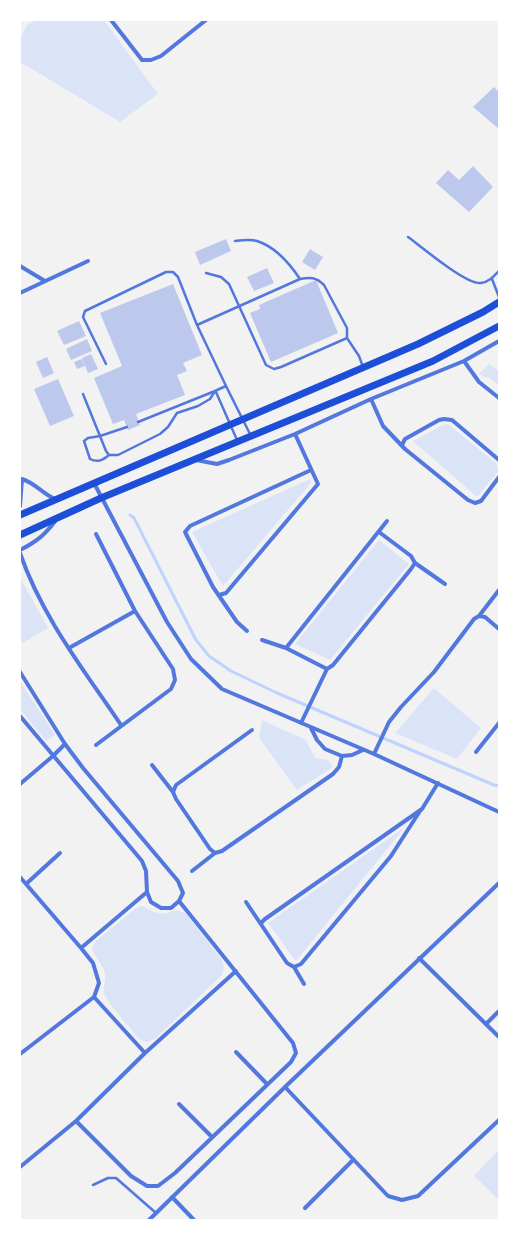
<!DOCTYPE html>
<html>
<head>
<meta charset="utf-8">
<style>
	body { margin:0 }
	#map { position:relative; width:519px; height:1240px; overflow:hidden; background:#f2f2f2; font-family:"Public Sans",sans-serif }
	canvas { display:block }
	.frame { position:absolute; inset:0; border:21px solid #fff; pointer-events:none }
</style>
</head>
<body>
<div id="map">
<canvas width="519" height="1240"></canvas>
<div class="frame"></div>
</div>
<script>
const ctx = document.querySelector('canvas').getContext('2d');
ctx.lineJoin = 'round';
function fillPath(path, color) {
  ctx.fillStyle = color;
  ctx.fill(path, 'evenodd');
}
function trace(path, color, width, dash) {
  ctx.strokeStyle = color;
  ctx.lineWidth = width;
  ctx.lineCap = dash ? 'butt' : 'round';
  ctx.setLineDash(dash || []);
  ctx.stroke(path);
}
fillPath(new Path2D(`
	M37,20H104L158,94L120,122L20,62V39L27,25Z
	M489,364L499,371V386L491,379L479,374Z
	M448,424L496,463L498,469L497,473L477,497L413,441L441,426Z
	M310,479L311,483L223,586L192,532Z
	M379,540L409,564L330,660L295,644Z
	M20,577L48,628L23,643L20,639Z
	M20,681L55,735L46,741L20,709Z
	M434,688L481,728L457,759L395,733Z
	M262,720L306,740L315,758L328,760L333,767L297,790L259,738Z
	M405,827L296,961L268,923Z
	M140,906C147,906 151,912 158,913C170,916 172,905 186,914L222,960L224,968L222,975L155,1039L147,1042L139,1039C132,1029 106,1003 104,992C103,985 107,978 104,970C101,963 95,956 92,949L96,941L135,909Z
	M499,1149V1200L474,1176Z`), '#dbe4f7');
trace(new Path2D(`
	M130,515L134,518L196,640L209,656L231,671L277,693L494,785L499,786`), '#bfd3fe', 3);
fillPath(new Path2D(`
	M494,87L499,92V129L473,107Z
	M473,166L493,187L469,212L436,183L448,170L459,180Z
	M226,239L231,251L200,265L195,252Z
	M310,249L323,257L315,270L302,262Z
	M267,268L274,283L254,291L247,277Z
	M316,280L338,333L271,362L250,313L260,309L259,305Z
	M173,284L202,355L183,363L187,371L177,375L185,395L136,414L140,425L128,430L124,420L113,424L94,378L122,366L100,313Z
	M79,321L86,336L64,345L57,331Z
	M87,339L92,351L71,360L66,349Z
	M91,354L98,369L88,373L82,358Z
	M47,357L54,373L43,378L36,362Z
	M82,359L85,366L77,369L74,362Z
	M58,379L74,416L50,426L34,389Z`), '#bdc9ec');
trace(new Path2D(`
	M408,237C422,247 466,285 481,283C489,282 494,276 499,271
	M235,241C242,240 251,239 257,241C276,247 290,264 300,279
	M206,273L221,277L229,284L266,365L274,369L281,367L347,338
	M492,279L499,297
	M197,325L300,279C310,277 316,277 324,285L347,328V338L359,356L363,367
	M106,364L83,317L85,311L166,272H173L178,277L197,325L226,386L251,436
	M216,392L237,440
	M83,394L106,451L109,455H118L160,434L168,427L177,413L198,406L210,399L215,391
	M138,422L215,391L226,386
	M109,455C103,460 98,463 90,459L84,441L88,438L100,436L127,427
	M93,1185L108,1178H116L156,1213`), '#5277de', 2.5);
trace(new Path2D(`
	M111,20L142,60H151L161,56L206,20
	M20,266L45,281
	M20,293L88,261
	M464,361L479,382L499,398
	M371,399L383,426L405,449L468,500L475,503L481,501L499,477
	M402,445L405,439L439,420L444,419L452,420L499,460
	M196,460L217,464L229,460L295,434L371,399L464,361L499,341
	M94,483L167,622L191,659L222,689L374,754L499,812
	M20,506L22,479C35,483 43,494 55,499
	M379,532L411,556L415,563L445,584
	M20,550C36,542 45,535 56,520
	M20,553C42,617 84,670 121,725
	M219,595L226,593L318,484L295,434
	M479,616L485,617L499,629
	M247,631L237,622L213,587L185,532L190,526L311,470
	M262,640L286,648L327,669
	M69,648L135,611
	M286,648L387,521
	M20,672L65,744L83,768L178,881L183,893L179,901L293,1043L296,1053L291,1062L175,1173L158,1186H147L131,1176L76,1121
	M20,716L142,861L146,871L147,892L151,902L161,908H171L179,901
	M301,723L327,669L333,665L411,569L415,563
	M311,728L317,740L325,749L342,756L352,755L363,750
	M96,745L171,689L175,680L173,669L135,611L96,534
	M476,752L499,723
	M374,754L389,722L401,707L434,672L474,619L479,616L499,590
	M152,765L173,792L176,799L210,849L215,853
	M20,784L53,756L65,744
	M173,792L176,785L252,730
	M192,871L215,853L222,851L333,774L339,767L342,756
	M20,877L81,948L93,963L99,983L94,997L145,1053
	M26,884L60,853
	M246,902L287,963L294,967L304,984
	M261,923L265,919L422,809L438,783
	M81,948L147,892
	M419,958L499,1037
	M294,967L301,964L391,856L420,811
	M486,1024L499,1011
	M236,1052L267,1084
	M20,1054L94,997
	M285,1087L388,1196L402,1200L418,1196L499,1120
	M179,1104L212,1137
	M20,1167L76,1121L145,1053L236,971
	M172,1197L194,1220
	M305,1208L353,1160
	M149,1220L285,1087L499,883`), '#5277de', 4);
trace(new Path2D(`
	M20,515L418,344L483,312L499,302
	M20,535L101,498L433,361L499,326`), '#1d4ed8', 7);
</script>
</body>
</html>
